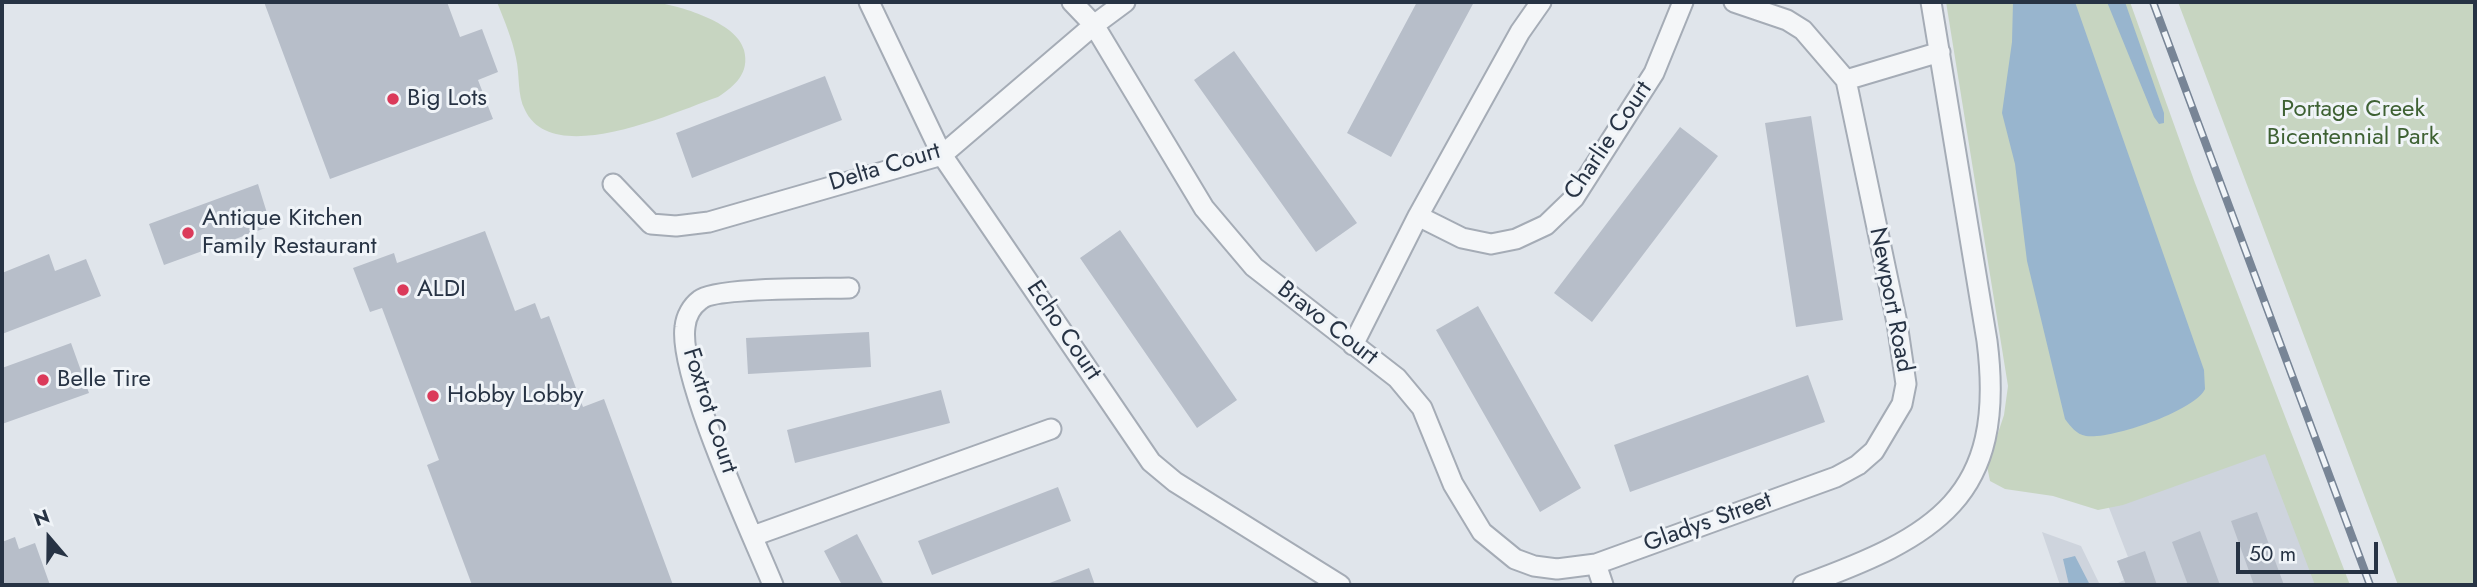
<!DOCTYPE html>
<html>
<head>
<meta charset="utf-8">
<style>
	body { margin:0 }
	#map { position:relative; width:2477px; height:587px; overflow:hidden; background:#e0e5eb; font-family:Jost,sans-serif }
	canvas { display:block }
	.frame { position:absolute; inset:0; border:4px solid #273344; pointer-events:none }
	.north { position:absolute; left:14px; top:503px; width:70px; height:70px; -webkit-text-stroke:5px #f0f4f8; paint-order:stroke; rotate:340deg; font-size:19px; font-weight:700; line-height:28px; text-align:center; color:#273344 }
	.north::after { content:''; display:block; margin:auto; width:24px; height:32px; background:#273344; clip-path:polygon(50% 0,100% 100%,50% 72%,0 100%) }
	.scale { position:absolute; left:2236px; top:542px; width:142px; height:32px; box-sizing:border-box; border:4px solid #273344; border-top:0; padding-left:9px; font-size:21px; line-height:24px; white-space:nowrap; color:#273344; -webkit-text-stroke:5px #f0f4f8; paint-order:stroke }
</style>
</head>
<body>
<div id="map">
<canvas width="2477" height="587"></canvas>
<div class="frame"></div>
<div class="north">N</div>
<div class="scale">50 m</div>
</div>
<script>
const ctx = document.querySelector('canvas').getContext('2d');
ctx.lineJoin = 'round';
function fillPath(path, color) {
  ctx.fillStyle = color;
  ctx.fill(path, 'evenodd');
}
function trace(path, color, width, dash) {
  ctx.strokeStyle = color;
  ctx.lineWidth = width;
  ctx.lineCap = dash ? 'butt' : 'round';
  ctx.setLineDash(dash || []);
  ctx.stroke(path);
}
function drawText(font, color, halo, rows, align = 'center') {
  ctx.font = font + ' Jost,sans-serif';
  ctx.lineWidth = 6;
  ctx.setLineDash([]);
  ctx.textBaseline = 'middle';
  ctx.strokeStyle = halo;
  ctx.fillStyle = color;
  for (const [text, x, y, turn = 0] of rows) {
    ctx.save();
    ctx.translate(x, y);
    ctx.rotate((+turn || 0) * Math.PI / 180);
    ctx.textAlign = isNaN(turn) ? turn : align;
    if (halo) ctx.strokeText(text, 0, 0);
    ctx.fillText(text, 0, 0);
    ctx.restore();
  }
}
fillPath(new Path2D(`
	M2263,444L2317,585H2114L2124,580L2117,561L2128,557L2106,500Z
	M2042,532L2081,546L2100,585H2060Z`), '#ced4dd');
fillPath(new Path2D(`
	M497,2C533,2 569,2 605,2C620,2 638,0 653,2C678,5 737,22 744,50C750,73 735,86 718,97C674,112 553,169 525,110C517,95 520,75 516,58C512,38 504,20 497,2Z
	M1946,2H2130L2195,183L2350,585H2315L2265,454L2123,505L2098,510L2053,496L2005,489L1990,481L1987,466L2004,415L2008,386Z
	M2178,2H2475V585H2398Z`), '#c7d5c1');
fillPath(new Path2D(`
	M2013,2H2075L2204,370L2205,389C2195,411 2110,440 2086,436C2076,434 2071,427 2065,419L2027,261L2015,164L2002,113L2012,42Z
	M2107,2H2125L2164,113V123L2159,124L2154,117Z
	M2075,556L2090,585H2069L2063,559Z`), '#98b5ce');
fillPath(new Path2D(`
	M264,2H447L460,37L482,29L498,72L478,80L493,119L330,179Z
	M1417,2H1474L1391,157L1347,133Z
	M1234,51L1357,223L1316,252L1194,80Z
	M825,76L842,120L692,178L676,133Z
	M1811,116L1843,320L1796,327L1765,123Z
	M1680,127L1718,156L1592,322L1554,293Z
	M258,184L271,226L164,265L149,224Z
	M1120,230L1237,400L1197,428L1080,258Z
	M485,231L515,311L535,303L541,319L549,316L583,407L604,399L673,585H472L427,465L439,460L382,308L370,312L353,268L394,253L397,263Z
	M49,254L55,271L86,259L101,296L2,334V273Z
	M1478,306L1581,488L1540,512L1436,330Z
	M869,332L871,367L748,374L746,338Z
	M71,343L89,393L2,424V368Z
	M1808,375L1825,422L1630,492L1614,445Z
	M941,390L950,423L795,463L787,430Z
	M1058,487L1071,521L932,575L918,541Z
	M2257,512L2284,585H2254L2231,521Z
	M2200,531L2220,585H2188L2172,542Z
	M857,534L884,585H842L824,551Z
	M15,537L19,549L35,543L50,585H2V542Z
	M2145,551L2157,585H2126L2117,561Z
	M1089,568L1095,585H1047V584Z`), '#b7bec9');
const minor = new Path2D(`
	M869,2L942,155L1151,462L1175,482L1340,585
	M1072,2L1094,25L1204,208L1254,267L1397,378L1422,408L1453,484L1482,532L1515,559L1534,566L1557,569L1596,564L1836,477L1858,465L1874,451L1902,404L1906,384L1897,323L1846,80L1803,30L1787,20L1734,2
	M1846,80L1940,52
	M613,184L651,224L676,226L709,222L942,155L1094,25L1125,2
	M1418,216L1462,238L1491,244L1516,239L1546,225L1574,198L1654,73L1683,2
	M1353,345L1418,216L1520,32L1541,2
	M753,536L1051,429
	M1596,564L1603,585
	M773,585C752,534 678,375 685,327C686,316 692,306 700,300C715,287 823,289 849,288
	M1803,585C1935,537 2007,498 1987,341L1931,2`);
trace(minor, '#a5acb6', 23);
trace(minor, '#f4f6f8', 19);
const rail = new Path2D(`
	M2153,2L2370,585`);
trace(rail, '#788596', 8);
trace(rail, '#f0f4f8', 5, [16]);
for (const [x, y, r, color] of [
	[393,99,7,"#db3a5a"],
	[188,233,7,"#db3a5a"],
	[403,290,7,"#db3a5a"],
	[43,380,7,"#db3a5a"],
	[433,396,7,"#db3a5a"]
]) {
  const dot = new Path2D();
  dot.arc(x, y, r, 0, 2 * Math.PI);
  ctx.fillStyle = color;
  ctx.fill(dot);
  trace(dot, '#f0f4f8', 2.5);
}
drawText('24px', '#273344', '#f0f4f8', [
	["Big Lots",407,99],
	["Antique Kitchen",202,219],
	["Family Restaurant",202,247],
	["ALDI",417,290],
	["Belle Tire",57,380],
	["Hobby Lobby",447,396]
], 'left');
drawText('24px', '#3e6133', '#f0f4f8', [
	["Portage Creek",2353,110],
	["Bicentennial Park",2353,138]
]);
drawText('24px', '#273344', '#f0f4f8', [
	["Charlie Court",1609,141,-56],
	["Delta Court",885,168,-17],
	["Newport Road",1890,300,79],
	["Bravo Court",1327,324,38],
	["Echo Court",1063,331,56],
	["Foxtrot Court",709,411,72],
	["Gladys Street",1708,523,-20]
]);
</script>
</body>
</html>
